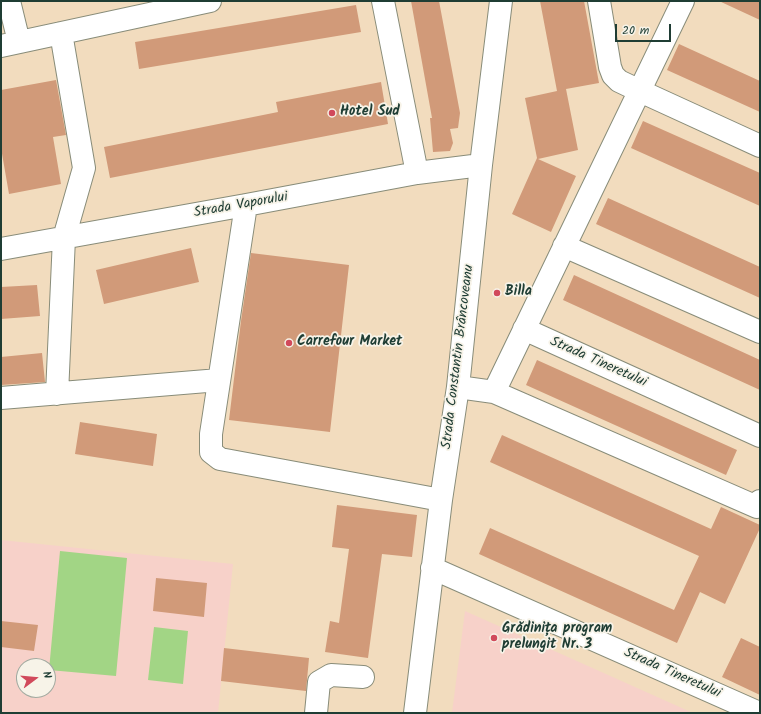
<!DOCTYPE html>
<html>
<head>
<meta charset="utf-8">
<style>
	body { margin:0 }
	#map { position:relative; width:761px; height:714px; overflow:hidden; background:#f2dcbe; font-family:Kalam,sans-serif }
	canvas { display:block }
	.frame { position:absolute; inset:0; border:2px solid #1f3d34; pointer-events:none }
	.north { position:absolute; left:16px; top:658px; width:40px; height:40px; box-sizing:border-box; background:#f7f3e8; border:1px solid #a1aaa0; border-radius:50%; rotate:74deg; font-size:11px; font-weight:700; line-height:16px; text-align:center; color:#1f3d34 }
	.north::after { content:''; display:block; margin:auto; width:14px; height:18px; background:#d1495b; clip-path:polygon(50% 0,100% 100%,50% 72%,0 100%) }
	.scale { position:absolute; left:615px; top:24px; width:56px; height:18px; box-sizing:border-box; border:2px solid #1f3d34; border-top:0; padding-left:5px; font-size:12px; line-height:14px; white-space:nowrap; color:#1f3d34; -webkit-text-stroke:3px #f7f3e8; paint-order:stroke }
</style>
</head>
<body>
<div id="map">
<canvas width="761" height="714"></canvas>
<div class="frame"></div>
<div class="north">N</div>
<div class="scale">20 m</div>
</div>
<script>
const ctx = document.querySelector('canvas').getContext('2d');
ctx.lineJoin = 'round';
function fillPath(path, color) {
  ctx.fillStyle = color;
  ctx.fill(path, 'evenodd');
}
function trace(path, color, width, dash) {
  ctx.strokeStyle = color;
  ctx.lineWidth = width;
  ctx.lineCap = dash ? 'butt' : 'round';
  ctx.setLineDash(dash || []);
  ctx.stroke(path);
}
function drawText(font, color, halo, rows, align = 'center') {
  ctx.font = font + ' Kalam,sans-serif';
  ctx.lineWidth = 3.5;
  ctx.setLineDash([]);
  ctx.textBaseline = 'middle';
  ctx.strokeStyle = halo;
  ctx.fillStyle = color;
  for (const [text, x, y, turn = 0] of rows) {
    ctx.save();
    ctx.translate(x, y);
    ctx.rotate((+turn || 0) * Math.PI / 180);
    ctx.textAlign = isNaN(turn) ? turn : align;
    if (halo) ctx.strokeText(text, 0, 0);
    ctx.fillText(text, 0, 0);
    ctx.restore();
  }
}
fillPath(new Path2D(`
	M1,540L233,564L218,713H1ZM24,666H48V690H24Z
	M465,611L588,666L693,713H452Z`), '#f7d1c9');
fillPath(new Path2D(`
	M60,551L127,558L116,676L49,670Z
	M154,627L188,631L183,684L148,680Z`), '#a2d585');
fillPath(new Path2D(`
	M411,1H439L460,113L458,128L450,129L453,143L450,151L433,152L430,118H432Z
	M540,1H584L599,83L566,89L578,150L538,159L576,176L551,232L512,214L537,158L525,98L557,91Z
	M719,1H760V20Z
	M356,5L361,32L139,69L135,42Z
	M679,44L760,81V112L667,70Z
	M56,80L66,135L53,137L61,184L9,194L1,148V90Z
	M381,82L388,124L110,178L104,147L278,112L276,102Z
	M643,121L760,173V206L631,148Z
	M608,198L760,267V298L596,224Z
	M191,248L199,282L104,304L96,270Z
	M251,253L349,265L330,432L229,420L241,321Z
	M574,275L760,360V390L563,300Z
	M37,285L40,316L1,319V287Z
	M42,353L45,382L1,385V357Z
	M537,360L737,450L726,475L526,385Z
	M80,422L157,434L153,466L75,454Z
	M502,435L711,529L721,507L760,525V528L725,604L700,592L677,643L479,554L490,528L674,610L699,556L490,462Z
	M337,505L417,515L412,557L382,554L368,658L325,652L330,621L339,623L349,549L332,547Z
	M156,578L207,583L204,617L153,611Z
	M1,621L38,625L34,651L1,647Z
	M741,638L760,647V695L722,677Z
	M224,648L309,658L306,691L221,681Z`), '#d19a79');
const minor = new Path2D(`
	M9,1L19,42
	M383,1L417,173
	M599,1L610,67L613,75L619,81L640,91L760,146
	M1,46L210,1
	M246,205L211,434V452L220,459L441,500
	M564,246L760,332
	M1,249L246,205L417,173L481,165
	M524,329L760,436
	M458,387L494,392L757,507L760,501
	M494,392L683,1
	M57,394L64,238L84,168L61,33
	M1,398L219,380
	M432,568L757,712V713
	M316,713L319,682L331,675L363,677
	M415,713L441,500L458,387L481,165L501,1`);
trace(minor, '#888c79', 24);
trace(minor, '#fff', 22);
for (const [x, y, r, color] of [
	[332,113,4,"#d1495b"],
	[497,293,4,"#d1495b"],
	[289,343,4,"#d1495b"],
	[494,638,4,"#d1495b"]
]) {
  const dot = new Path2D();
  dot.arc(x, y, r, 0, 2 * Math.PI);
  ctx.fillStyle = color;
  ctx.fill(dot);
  trace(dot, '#f7f3e8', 1.5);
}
drawText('bold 14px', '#1f3d34', '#f7f3e8', [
	["Hotel Sud",340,113],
	["Billa",505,293],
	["Carrefour Market",297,343],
	["Grădinița program",502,630],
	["prelungit Nr. 3",502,646]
], 'left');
drawText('14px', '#1f3d34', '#f7f3e8', [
	["Strada Vaporului",241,206,-10],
	["Strada Constantin Brâncoveanu",459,357,-83],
	["Strada Tineretului",598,363,24],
	["Strada Tineretului",672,674,24]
]);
</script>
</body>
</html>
